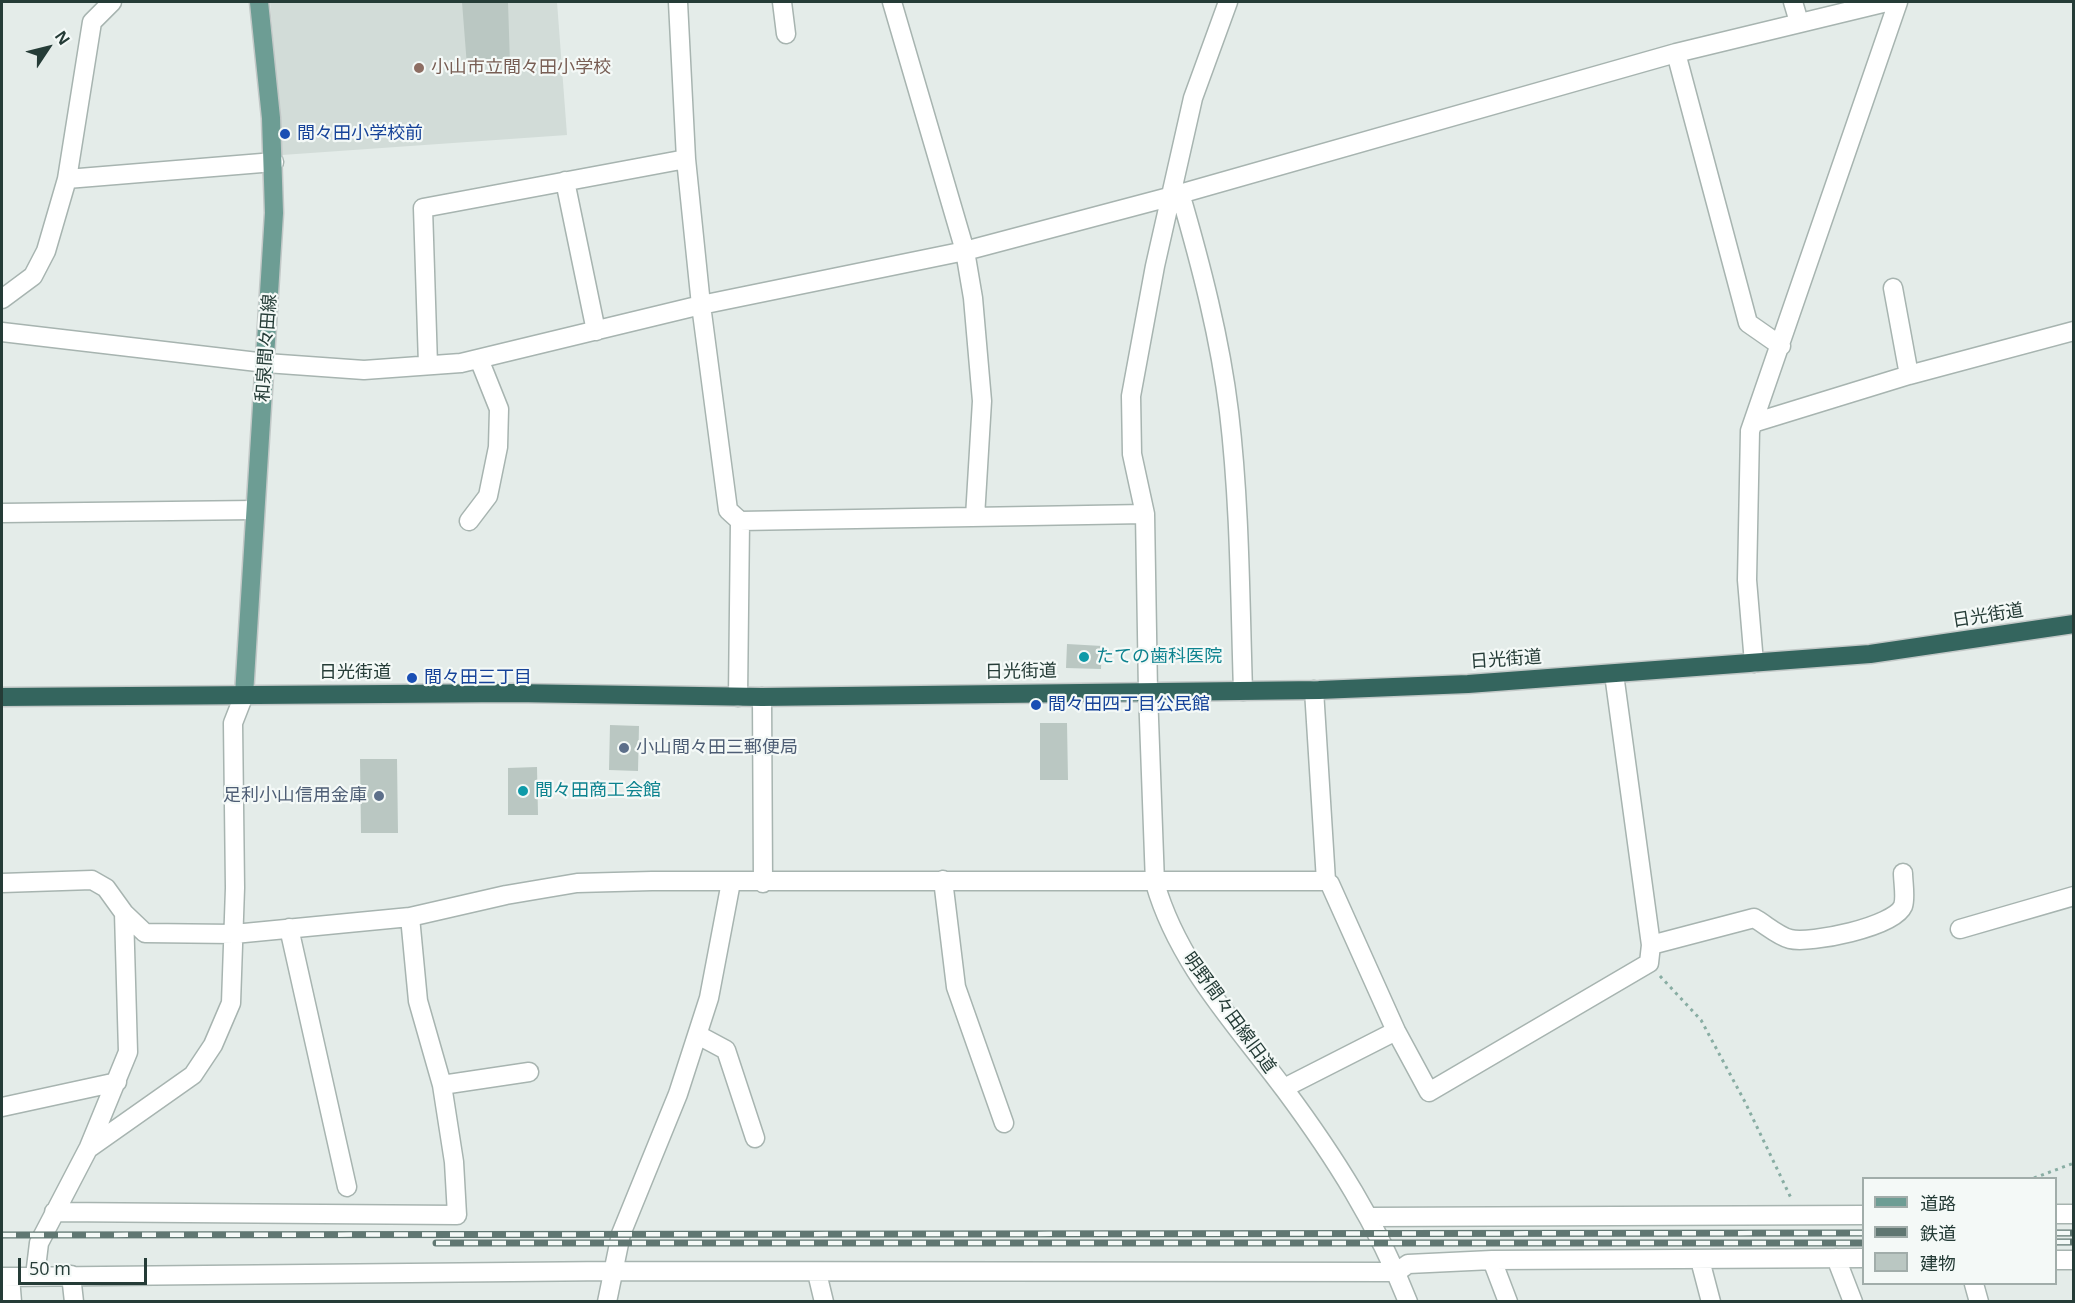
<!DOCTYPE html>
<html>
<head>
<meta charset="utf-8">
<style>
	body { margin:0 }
	#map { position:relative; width:2075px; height:1303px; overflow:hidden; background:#e4ece9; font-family:"Open Sans","Noto Sans JP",sans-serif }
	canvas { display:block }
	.frame { position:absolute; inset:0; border:3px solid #253c37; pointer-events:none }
	.legend { position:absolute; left:1862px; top:1177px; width:195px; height:108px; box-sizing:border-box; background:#f4f9f7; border:2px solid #a1adaa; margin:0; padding:8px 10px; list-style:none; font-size:18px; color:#253c37 }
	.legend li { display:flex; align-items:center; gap:12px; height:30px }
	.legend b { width:30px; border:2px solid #a1adaa }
	.north { position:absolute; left:18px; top:18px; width:60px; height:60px; -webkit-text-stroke:4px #f4f9f7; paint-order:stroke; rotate:55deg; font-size:16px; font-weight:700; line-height:24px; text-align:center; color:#253c37 }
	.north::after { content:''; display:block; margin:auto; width:21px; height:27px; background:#253c37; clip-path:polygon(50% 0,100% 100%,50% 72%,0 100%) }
	.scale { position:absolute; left:18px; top:1258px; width:129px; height:27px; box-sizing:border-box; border:3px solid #253c37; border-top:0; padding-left:8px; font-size:18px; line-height:21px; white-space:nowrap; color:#253c37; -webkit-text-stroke:4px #f4f9f7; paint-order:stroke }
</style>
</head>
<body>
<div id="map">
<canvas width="2075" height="1303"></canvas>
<div class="frame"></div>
<ul class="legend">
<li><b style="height:8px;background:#6d9d94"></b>道路</li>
<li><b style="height:8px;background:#607772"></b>鉄道</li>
<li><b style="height:16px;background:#bac7c2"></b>建物</li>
</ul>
<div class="north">N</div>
<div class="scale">50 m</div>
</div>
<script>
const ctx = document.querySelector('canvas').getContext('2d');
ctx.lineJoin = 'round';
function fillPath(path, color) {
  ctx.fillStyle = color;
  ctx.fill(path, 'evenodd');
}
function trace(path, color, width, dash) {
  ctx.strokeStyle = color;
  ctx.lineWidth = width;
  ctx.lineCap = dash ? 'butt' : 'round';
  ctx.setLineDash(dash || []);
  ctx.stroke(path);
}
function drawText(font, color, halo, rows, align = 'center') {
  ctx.font = font + ' "Open Sans","Noto Sans JP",sans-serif';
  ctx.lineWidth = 4.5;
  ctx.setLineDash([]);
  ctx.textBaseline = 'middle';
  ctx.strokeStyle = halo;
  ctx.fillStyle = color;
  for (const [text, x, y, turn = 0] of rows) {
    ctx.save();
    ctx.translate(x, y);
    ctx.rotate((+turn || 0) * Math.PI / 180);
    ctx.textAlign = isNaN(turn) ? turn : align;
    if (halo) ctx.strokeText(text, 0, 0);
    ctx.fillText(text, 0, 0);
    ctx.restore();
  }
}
fillPath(new Path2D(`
	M270,2H557L567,135L282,155Z`), '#d2dcd8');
fillPath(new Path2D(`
	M462,2H508L510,64L467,66Z
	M1067,644L1102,646L1101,669L1066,668Z
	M1040,723H1067L1068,780H1040Z
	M610,725L639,726L638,771L609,770Z
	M360,759H397L398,833H361Z
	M537,767L538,815H508V768Z`), '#bac7c2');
const minor = new Path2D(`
	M678,2L686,159L701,305L728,510L740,521
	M782,2L786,34
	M892,2L965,251L973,298L982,401L975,517
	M1228,2L1193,98L1155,266L1131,396L1132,454L1145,514L1148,692L1155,883C1178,964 1236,1024 1285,1090C1334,1156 1378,1225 1408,1302
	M1793,2L1799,22
	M1676,53L1748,323L1781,346
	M67,179L274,162
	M565,181L596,331
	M1180,193C1201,265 1220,338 1229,412C1240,504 1240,598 1243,691
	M1893,288L1909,375L2074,331
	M2,299L33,276L46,251L67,179L92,22L112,2
	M2,332L266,363L364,370L461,363L701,305L965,251L1169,197L1676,53L1887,2
	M428,365L423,208L686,159
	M1753,423L1909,375
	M2,513L255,510
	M469,521L488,496L498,447L499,409L479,359
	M1754,663L1747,580L1750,431L1898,2
	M1314,690L1326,881
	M738,697L740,521L1145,514
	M762,697L763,883
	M943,880L956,987L1004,1123
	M2,883L92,880L106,888L124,913L145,933L234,934L410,917L506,895L577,883L652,881H1326L1330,884L1396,1031L1429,1092L1649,963L1651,945L1614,674
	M410,917L418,1001L442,1085L529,1072
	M289,928L347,1187
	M1960,929L2074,896
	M1651,945L1754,918C1765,924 1778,936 1790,939C1810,944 1894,927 1903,906C1906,898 1903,882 1903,873
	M698,1035L726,1050L755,1138
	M1284,1088L1396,1031
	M2,1107L117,1082
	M89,1147L128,1052L124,913
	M54,1212L457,1215L454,1162L442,1085
	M2056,1214H2074
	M1370,1217L1864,1215
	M1836,1258L1853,1302
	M1492,1260L1508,1302
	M1700,1260L1711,1302
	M2056,1260H2074
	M817,1273L824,1302
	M71,1275L74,1302
	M35,1276L39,1243L88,1149L193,1075L213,1045L231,1003L235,888L233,723L244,695
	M2,1277L613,1271L1397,1272L1408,1264L1492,1260L1864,1258
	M10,1277L12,1302
	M1974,1284L1979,1302
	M607,1302L621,1234L678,1094L709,998L731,882`);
const major = new Path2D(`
	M244,695L274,213L271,118L259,2`);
const highway = new Path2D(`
	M2,697L513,693L762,697L1319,690L1468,684L1870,654L2074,624`);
trace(minor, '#a7b4b0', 21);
trace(major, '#c2c8c7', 21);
trace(highway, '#c2c8c7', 21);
trace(new Path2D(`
	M1660,976L1701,1020L1745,1102L1791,1198
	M2034,1178L2074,1163`), '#88ada3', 3, [3, 4.5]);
trace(minor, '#fff', 18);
trace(major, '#6d9d94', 18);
trace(highway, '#34655e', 18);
const rail = new Path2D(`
	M2056,1233H2074
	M2,1235L1864,1233
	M2056,1242H2074
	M436,1243H1864`);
trace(rail, '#607772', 7);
trace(rail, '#f4f9f7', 4.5, [14]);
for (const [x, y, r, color] of [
	[419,68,6,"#8d6e63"],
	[285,134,6,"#1a4fb4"],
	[1084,657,6,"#0f9aa8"],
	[412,678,6,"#1a4fb4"],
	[1036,705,6,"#1a4fb4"],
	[624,748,6,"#5c6f8a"],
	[523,791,6,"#0f9aa8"],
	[379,796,6,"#5c6f8a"]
]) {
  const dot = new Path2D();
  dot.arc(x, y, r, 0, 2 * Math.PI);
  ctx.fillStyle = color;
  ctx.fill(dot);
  trace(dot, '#f4f9f7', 2);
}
drawText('18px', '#785e54', '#f4f9f7', [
	["小山市立間々田小学校",431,68]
], 'left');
drawText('18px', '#164399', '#f4f9f7', [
	["間々田小学校前",297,134],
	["間々田三丁目",424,678],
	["間々田四丁目公民館",1048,705]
], 'left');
drawText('18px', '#253c37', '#f4f9f7', [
	["和泉間々田線",267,348,-86],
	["日光街道",1988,616,-9],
	["日光街道",1506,660,-4],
	["日光街道",1021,672,-1],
	["日光街道",355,673],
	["明野間々田線旧道",1229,1013,54]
]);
drawText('18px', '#0d838f', '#f4f9f7', [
	["たての歯科医院",1096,657],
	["間々田商工会館",535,791]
], 'left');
drawText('18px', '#4e5e75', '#f4f9f7', [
	["小山間々田三郵便局",636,748],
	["足利小山信用金庫",367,796,"right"]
], 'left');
</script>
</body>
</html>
